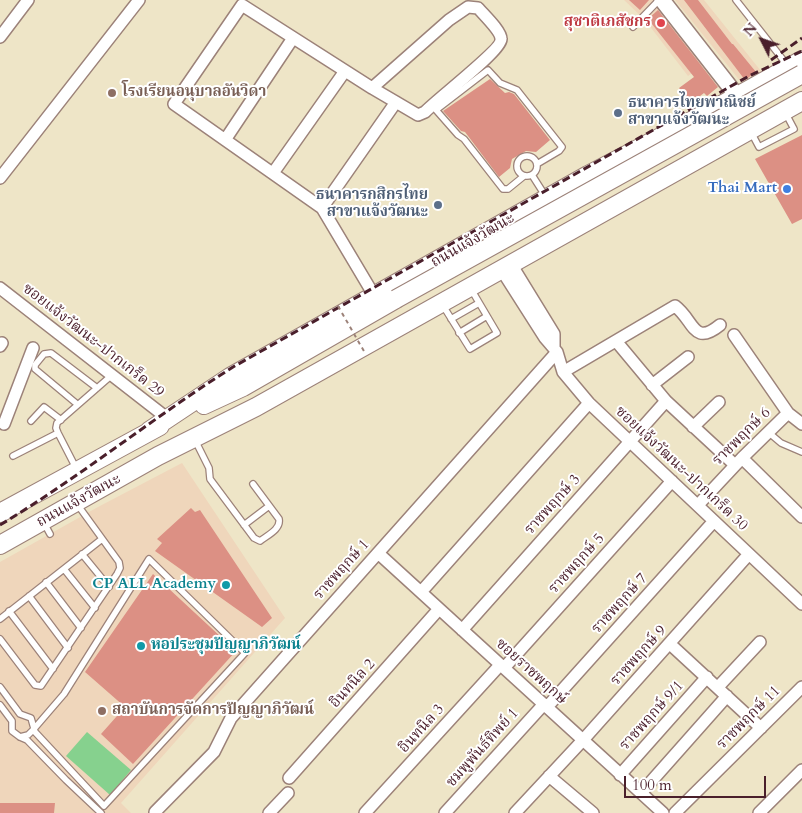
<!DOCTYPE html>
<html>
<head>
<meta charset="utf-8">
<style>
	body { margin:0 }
	#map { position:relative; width:802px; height:813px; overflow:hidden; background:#eee5c7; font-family:Cardo,serif }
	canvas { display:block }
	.north { position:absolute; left:737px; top:15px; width:50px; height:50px; -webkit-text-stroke:4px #fff; paint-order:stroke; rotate:311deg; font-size:14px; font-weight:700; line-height:20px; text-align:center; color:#4a1f2b }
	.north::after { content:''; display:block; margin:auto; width:18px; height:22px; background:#4a1f2b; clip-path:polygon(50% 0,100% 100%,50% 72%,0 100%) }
	.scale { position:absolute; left:624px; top:776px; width:142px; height:22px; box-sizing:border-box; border:2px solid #4a1f2b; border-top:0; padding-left:6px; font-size:15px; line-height:18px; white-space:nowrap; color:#4a1f2b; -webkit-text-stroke:4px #fff; paint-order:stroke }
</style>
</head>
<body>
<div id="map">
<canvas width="802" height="813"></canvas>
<div class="north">N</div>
<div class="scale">100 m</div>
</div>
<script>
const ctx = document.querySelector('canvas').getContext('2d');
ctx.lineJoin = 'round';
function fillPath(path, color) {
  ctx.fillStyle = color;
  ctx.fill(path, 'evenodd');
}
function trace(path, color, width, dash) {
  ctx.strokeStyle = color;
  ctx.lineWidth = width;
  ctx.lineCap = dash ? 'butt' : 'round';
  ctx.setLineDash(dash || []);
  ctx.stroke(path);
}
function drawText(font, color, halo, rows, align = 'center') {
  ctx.font = font + ' Cardo,"Noto Serif Thai",serif';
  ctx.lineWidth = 4;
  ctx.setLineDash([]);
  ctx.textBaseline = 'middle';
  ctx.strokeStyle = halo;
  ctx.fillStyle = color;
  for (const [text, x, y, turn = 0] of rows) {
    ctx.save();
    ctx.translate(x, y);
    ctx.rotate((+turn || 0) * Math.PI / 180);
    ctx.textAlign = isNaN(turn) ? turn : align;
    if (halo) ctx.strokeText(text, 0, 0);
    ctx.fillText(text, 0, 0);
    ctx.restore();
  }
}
fillPath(new Path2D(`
	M624,0H654L703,65L688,76L645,20Z
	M675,0H704L761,71L741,82Z
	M182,463L285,618L121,803L131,813H0V562L98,507Z`), '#efd6bb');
fillPath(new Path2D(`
	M87,732L131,770L110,795L66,756Z`), '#86d18e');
fillPath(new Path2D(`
	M629,0H649L640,10Z
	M684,0H698L732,44H733L756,72L745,80Z
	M658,10L718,87L707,96L704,93L691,103L679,88L694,77L648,19Z
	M490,79L505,93L509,92L514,94L550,140L536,152L526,151L512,159L510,168L499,177L465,132L461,131L443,111Z
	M802,135V219L792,224L755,159Z
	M191,508L195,512L200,510L272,618L262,627L155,551L162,543L157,539Z
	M153,574L236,651L133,764L101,734L125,707L85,672Z
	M0,803H55L54,813H0Z`), '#dc9084');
const lane = new Path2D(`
	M736,0L788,66
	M633,27L659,0
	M751,132L759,147L794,129L786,114
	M517 166a10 10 0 1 1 20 0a10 10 0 1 1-20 0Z
	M532,175L546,197
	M524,176L508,189H503L464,139L458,135L436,110L488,70L500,83L517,90L562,147L559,151L537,164
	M442,304L470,349L497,333L471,289
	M451,319L479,303
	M459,333L487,316
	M77,404L35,369V365L44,354L51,353L97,388
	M31,421L44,407L61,420
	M768,432L781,443L802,452
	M195,440L209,468L210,479L254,538L260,541C268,535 281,529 279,519L253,484
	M13,456L58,433
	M76,468L58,433L56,428L57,423L112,375
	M44,523L50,534
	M244,525L269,506
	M82,554L109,587
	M64,569L95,608
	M46,582L81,628
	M29,596L68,648
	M9,611L53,669
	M0,619L102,539
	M0,639L35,685L41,686L117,574L120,568L119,562L77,504
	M0,687L20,714L31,718L35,732L104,806L245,653L149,559L64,694L33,730L28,735L20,737
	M0,705L12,721V731L20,737L27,740L66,780L101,813`);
const street = new Path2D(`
	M0,37L28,0
	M372,88L449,20L468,7L478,8C484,15 501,31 501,39C502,50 436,100 425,112L418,115L372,88L242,5L174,104L322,208L375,297
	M225,140L293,38
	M273,173L345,71
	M0,178L139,0
	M322,208L396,102
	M511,264L554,334V346
	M501,269L545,338L557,352L563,372L589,403L802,604
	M0,288L167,418
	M734,335L788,413L802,424
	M616,341L666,401L735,465
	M0,346L2,343
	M563,372L675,306C694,320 693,347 720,325
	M652,385L688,357
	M4,424L33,348
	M693,427L719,402
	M742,458L802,517
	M698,505L742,458L788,413
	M378,553L663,813
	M421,592L589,403
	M462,630L666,401
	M670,644L761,728
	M504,668L672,481
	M718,687L760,642
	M547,707L714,521
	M620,775L707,677
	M549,776L593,813
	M289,778L439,609
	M641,793L727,696
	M155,812L214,752L231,718L557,352
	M269,813L288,793
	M365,813L500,665
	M445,813L544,704
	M515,813L583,740L749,554
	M675,813L802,687
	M759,813L802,770`);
const secondary = new Path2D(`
	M662,0L737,96`);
const primary = new Path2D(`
	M204,405L243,387L396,299
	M149,431L230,377L588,175L714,109L802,60
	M0,513L160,426
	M0,545L158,456L256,407L802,101`);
trace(lane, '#9c8279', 8);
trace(street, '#9c8279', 14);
trace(secondary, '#9c8279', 18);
trace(primary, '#9c8279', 20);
trace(lane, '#fff', 5.5);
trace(street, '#fff', 11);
trace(secondary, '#fff', 15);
trace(primary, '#fff', 18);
trace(new Path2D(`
	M771,60L802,38
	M0,525C80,477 154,417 233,367L749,76L802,51`), '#4a1f2b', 3, [8, 4]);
const primaryBridge = new Path2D(`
	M396,299L802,74`);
trace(primaryBridge, '#9c8279', 20, []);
trace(new Path2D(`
	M338,306L365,353`), '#9c8279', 2, [4, 4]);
trace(primaryBridge, '#fff', 18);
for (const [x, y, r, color] of [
	[661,23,5,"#e0444e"],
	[112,93,5,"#8d6e63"],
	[618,113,5,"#5c6f8a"],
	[787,189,5,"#3f7fe0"],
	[438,205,5,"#5c6f8a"],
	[226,585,5,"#0f9aa8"],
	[141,646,5,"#0f9aa8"],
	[102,711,5,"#8d6e63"]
]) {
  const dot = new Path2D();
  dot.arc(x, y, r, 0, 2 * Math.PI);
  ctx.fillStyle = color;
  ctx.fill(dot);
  trace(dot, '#fff', 2);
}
drawText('bold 15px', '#be3a42', '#fff', [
	["สุชาติเภสัชกร",651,23]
], 'right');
drawText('bold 15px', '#785e54', '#fff', [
	["โรงเรียนอนุบาลอันวิดา",122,93],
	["สถาบันการจัดการปัญญาภิวัฒน์",112,711]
], 'left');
drawText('bold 15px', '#4e5e75', '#fff', [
	["ธนาคารไทยพาณิชย์",628,104],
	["สาขาแจ้งวัฒนะ",628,121],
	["ธนาคารกสิกรไทย",428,196,"right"],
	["สาขาแจ้งวัฒนะ",428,213,"right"]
], 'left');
drawText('bold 15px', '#366cbe', '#fff', [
	["Thai Mart",777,189]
], 'right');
drawText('15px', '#4a1f2b', '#fff', [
	["ถนนแจ้งวัฒนะ",473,241,-30],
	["ซอยแจ้งวัฒนะ-ปากเกร็ด 29",93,341,38],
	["ราชพฤกษ์ 6",742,437,-45],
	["ซอยแจ้งวัฒนะ-ปากเกร็ด 30",681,469,43],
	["ถนนแจ้งวัฒนะ",79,501,-29],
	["ราชพฤกษ์ 3",553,505,-48],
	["ราชพฤกษ์ 5",577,564,-48],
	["ราชพฤกษ์ 1",342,570,-48],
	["ราชพฤกษ์ 7",620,604,-48],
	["ราชพฤกษ์ 9",639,656,-48],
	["ซอยราชพฤกษ์",531,672,42],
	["อินทนิล 2",353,684,-48],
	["ราชพฤกษ์ 9/1",652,716,-48],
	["ราชพฤกษ์ 11",749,718,-45],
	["อินทนิล 3",422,729,-48],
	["ชมพูพันธ์ทิพย์ 1",483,748,-48]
]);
drawText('bold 15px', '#0d838f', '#fff', [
	["CP ALL Academy",216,585],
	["หอประชุมปัญญาภิวัฒน์",151,646,"left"]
], 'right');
</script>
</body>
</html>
